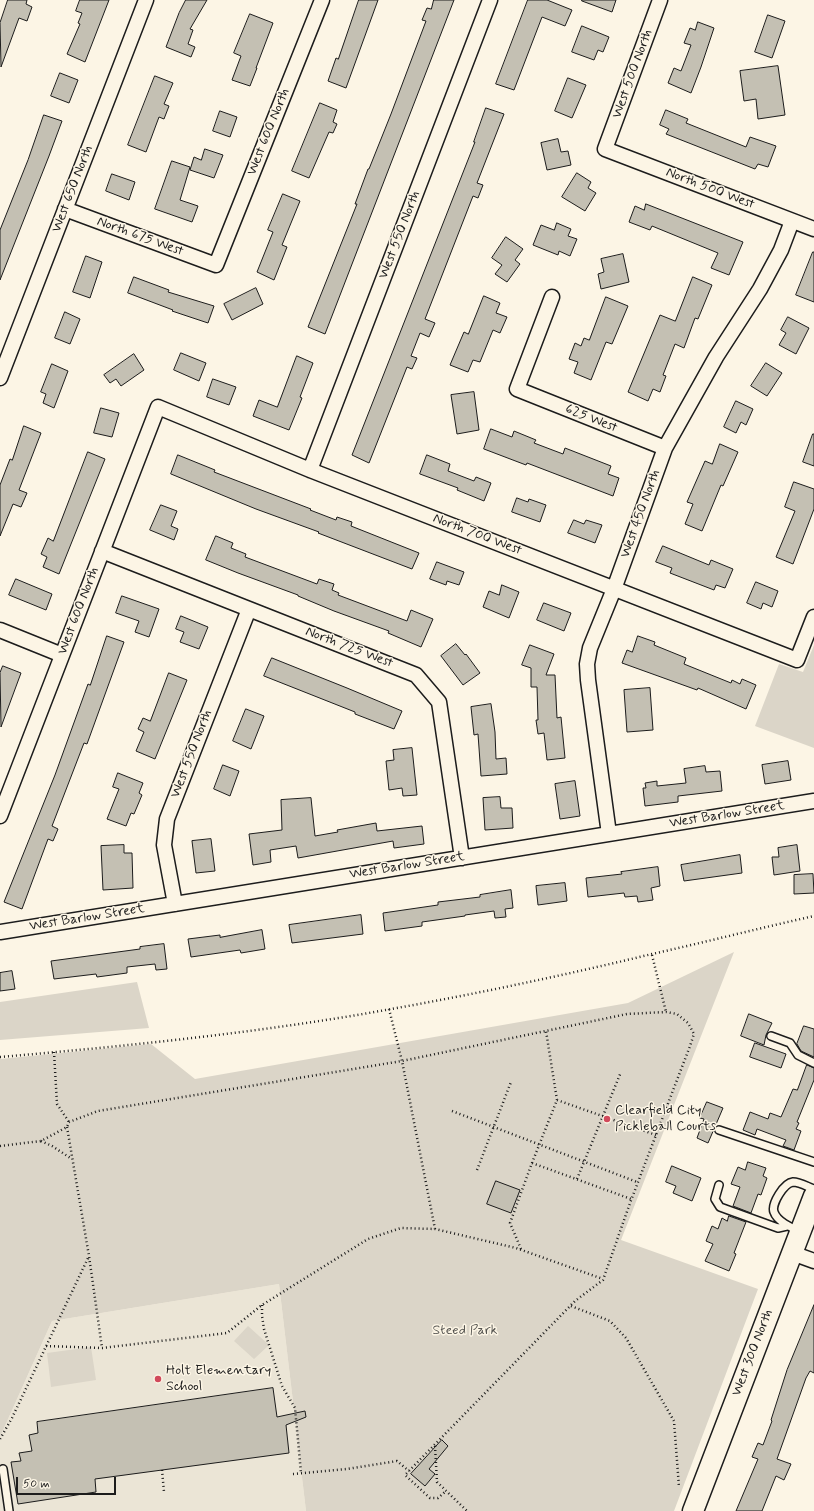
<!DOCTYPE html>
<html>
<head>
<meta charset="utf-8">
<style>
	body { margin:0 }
	#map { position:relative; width:814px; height:1511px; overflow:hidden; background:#fcf5e5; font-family:Mynerve,sans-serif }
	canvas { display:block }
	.scale { position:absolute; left:16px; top:1477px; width:100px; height:18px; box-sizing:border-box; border:2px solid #1c1c1c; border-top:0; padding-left:5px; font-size:12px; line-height:14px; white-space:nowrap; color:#1c1c1c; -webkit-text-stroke:3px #fcf5e5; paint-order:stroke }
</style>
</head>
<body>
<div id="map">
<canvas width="814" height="1511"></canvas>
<div class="scale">50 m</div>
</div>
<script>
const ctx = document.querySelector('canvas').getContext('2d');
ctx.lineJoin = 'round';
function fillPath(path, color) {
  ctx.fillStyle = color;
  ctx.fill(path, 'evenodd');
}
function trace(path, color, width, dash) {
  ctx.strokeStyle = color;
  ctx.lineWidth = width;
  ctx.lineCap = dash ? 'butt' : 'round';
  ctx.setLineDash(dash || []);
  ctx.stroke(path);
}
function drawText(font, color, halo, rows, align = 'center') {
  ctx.font = font + ' Mynerve,sans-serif';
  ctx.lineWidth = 3;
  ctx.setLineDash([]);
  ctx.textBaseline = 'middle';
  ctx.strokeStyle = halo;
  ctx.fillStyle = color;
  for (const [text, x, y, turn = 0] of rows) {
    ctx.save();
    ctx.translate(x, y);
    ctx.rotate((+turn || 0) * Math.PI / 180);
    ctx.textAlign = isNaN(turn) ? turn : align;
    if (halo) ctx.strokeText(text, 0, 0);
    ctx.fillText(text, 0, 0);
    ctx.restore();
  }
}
fillPath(new Path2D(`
	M279,1284L306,1511H0V1437L52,1321Z`), '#ebe5d6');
fillPath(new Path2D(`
	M814,645V748L755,726L779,664L803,672Z
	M734,952L621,1240L758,1289L674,1511H306L279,1284L52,1321L0,1437V1059L151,1044L195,1079L628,1003Z
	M137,982L149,1028L0,1040V1002Z
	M248,1326L269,1345L254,1359L234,1341Z
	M91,1347L96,1380L51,1387L47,1353Z`), '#dbd5c8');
const building = new Path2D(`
	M8,0H27L26,4L32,7L27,21L19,18L1,67L0,23Z
	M80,0H109L85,62L67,54L80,24L78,23L82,13L76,11Z
	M186,0H207L190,29L193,30L188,44L195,47L191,57L166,47L179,13Z
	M359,0H378L346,88L328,81L336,58L338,59Z
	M434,0H454L325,334L308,327L357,204H355L368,169H369L391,114L426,21L422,20L427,8L431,9Z
	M528,0H547L572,10L565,26L542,17L514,90L496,84Z
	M582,0H616L612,12L582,1Z
	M250,14L273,23L256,68H257L250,86L232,80L241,56L234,53Z
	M768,15L785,21L772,58L755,52Z
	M698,22L714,28L701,67L691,93L668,83L674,68L681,71L691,45L684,43L690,28L695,30Z
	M582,26L609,37L603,52L598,50L594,60L572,52Z
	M778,66L785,115L758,119L756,99L744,101L740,71Z
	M60,73L78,80L69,103L51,96Z
	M155,76L173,83L164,104L169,106L164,119L159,117L146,152L128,145Z
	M568,78L586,85L572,118L555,111Z
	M320,103L337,110L333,122L337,124L333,133L329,132L309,178L292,171Z
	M486,108L504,114L477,183L483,185L478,198L473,196L425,319L435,323L429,337L420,333L411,356L417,358L412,369L407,367L369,463L352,455L475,142H474Z
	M666,110L688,119L686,123L746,147L750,137L776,146L768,167L758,164L755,169L666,134L669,129L660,125Z
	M220,111L237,117L230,137L213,131Z
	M44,115L62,121L49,156L0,280V230L28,160Z
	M558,139L561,152L568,151L571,165L547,170L541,143Z
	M205,149L223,155L214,178L190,170L194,157L201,160Z
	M172,161L190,167L180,200L198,206L192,222L155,209Z
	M577,173L591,182L588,188L596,193L585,211L562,197Z
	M112,174L135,182L129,200L106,191Z
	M283,194L300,201L282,245L287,247L274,280L257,272L273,232L268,230Z
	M646,204L743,242L729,275L711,268L718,253L652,226L650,230L629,222L635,206L644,210Z
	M557,223L571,229L568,236L577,239L570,256L559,251L558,255L533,245L541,225L554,230Z
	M506,237L523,249L515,260L520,264L507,282L495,274L502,265L492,258Z
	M813,252H814V302L796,295Z
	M623,254L629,282L601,289L598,274L604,272L601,259Z
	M86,256L102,262L90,298L73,292Z
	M134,277L169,290L168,292L214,306L208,323L172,311L173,310L128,293Z
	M693,277L712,285L698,319L695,318L684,348L675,344L663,375L666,376L660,392L653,389L648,401L628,392L660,315L675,321Z
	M256,288L263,304L232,320L224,304Z
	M484,296L500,303L496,313L507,317L500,333L493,330L480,362L473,360L468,372L450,365L464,332L468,334Z
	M606,297L628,306L612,344L606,342L591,380L574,373L578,362L569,359L575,343L581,346L584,338L589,340Z
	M65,312L80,319L70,344L55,338Z
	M788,317L809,328L796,354L779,345L786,333L781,330Z
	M181,353L206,363L199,381L174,370Z
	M134,354L144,370L121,386L116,379L110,383L104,375Z
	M297,356L313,363L300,397L302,398L289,430L253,416L259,400L277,407Z
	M766,363L782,373L767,396L751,386Z
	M52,364L68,371L54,408L43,403L46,394L41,392Z
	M213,379L236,387L229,405L207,397Z
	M474,392L479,430L457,434L451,395Z
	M736,401L753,409L746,425L741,422L736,433L724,427Z
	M101,408L119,413L112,437L94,433Z
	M24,426L41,433L19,490L27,493L21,507L13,504L0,536V485L10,459L12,460Z
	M491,429L512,437L514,431L536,440L534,443L563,454L565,448L611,466L608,474L619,478L613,496L527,463L526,465L484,449Z
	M813,434H814V466L803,462Z
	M720,444L738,452L723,486L721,485L702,531L685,524L693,504L687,502L705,461L712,464Z
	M88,452L105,459L59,574L43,567L47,557L41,554L48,538L53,541Z
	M178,455L215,470L214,472L311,509L310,510L336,520L337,517L352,522L351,526L419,553L412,569L318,533L319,532L256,509L171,474Z
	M427,455L450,464L448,471L474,481L476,477L491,483L484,501L457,490L458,488L420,474Z
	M794,482L814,489V509L793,564L776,557L795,511L785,507Z
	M517,498L528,502L529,499L546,505L540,522L512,512Z
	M161,505L177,511L171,526L178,529L174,540L150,530Z
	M574,520L584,524L586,520L602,525L595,543L568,533Z
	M216,536L233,543L231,548L246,554L245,557L317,584L319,579L334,584L332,590L339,593L338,595L407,621L411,610L433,619L421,647L388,633L389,631L334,611L298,596V595L238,573L206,560Z
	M663,546L709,565L711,560L733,569L725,588L716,585L714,590L670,573L672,568L656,562Z
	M437,562L464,572L459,585L447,581L446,585L430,579Z
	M16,579L52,594L46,610L9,595Z
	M756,582L778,591L772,607L763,603L761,609L747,603Z
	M502,585L519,592L509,618L483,607L489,591L499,595Z
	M122,596L159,609L149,637L135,632L139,621L116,613Z
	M544,603L571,613L564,631L537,620Z
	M181,616L208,627L199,649L180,642L184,632L176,629Z
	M107,636L124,642L87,744L84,743L52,826L58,829L53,841L48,839L22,909L4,902L55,775L88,684L90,685Z
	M638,636L655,642L654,645L686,658L684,664L731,683L732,680L740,684L742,679L756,685L746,709L698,688L697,690L622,663L627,650L632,652Z
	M456,644L465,655L466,654L480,673L463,685L441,656Z
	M530,645L554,654L546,675H555L557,718L561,717L565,758L547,760L544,733L538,734L536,720H538L537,687H531V668L522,665Z
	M272,658L347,688L402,711L394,729L355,714V712L264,676Z
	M3,666L21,673L1,727L0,673Z
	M169,673L187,680L155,759L136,751L144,732L138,729L143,718L150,721Z
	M650,688L653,730L627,732L624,690Z
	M491,704L495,732L496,759L506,758L507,774L481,776L478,734L474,735L471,707Z
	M246,709L264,716L251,749L233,741Z
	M412,748L417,795L403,796L402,788L389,790L386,761L394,760L393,750Z
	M788,761L791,780L765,784L762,765Z
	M223,765L239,771L230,796L214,789Z
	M705,766L706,772L720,771L722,791L678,796V802L645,806L643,788H646L645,783L657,781V786L686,783L684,769Z
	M118,773L143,783L139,793L142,795L134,814L131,813L126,826L107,819L119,789L113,787Z
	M575,781L580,816L560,819L555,784Z
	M500,797L501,808H512L513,828L485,830L483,798Z
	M311,798L315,836L338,832L337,830L376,823L377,831L422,826L424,844L394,848L393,841L298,858L296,846L270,850L271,862L253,865L249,834L282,830L281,800Z
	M211,839L215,871L196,873L192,841Z
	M124,845V853H132L133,888L103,890L101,846Z
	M797,845L800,871L774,875L772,857H779L778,848Z
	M740,855L742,873L684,881L681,865Z
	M658,867L660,886L651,888L653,900L638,902L637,896L625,897L624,893L588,897L586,878L622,874L621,872Z
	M813,874L814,893L794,894V875Z
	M565,883L567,901L538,905L536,886Z
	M511,890L513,908L505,909L506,917L495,918L494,911L465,915V916L422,922V926L385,931L383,913L438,905V902L480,897V895Z
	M361,915L363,934L292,943L289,925Z
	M262,930L265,949L241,953L240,950L191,957L188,939L220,935V937Z
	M164,944L167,969L156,970L155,964L127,967V973L97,977L96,974L54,979L51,961L140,949V947Z
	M12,971L15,989L0,991V973Z
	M749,1014L772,1023L766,1035L764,1045L741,1036Z
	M804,1026L814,1029V1057L801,1051L797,1044Z
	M755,1043L786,1054L781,1068L750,1057Z
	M807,1065L814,1068V1080L797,1122L799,1123L796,1129L801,1131L794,1150L783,1146L786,1140L757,1129L755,1135L743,1130L750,1112L768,1119L770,1113L781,1117L793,1089L797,1090Z
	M707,1102L723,1108L708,1143L697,1138L704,1119L700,1118Z
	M748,1162L766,1168L763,1176L767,1178L761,1195L758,1194L751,1213L733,1206L740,1187L731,1184L738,1167L745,1170Z
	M672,1166L701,1178L692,1201L673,1193L676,1186L666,1182Z
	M496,1181L520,1190L511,1213L487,1204Z
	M729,1216L746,1222L734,1253L736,1254L729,1271L705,1261L713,1244L706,1241L712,1226L718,1229L722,1218L727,1221Z
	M814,1305V1373L810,1371L806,1378L777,1459L791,1464L784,1480L776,1476L762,1511H736L758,1459L752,1457L758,1443L763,1445L772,1421L771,1420L787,1370Z
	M273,1388L277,1417L305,1411L306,1417L286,1425L289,1453L95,1479L96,1492L18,1504L11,1462L21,1461L19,1453L32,1451L29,1435L38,1433L37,1422Z
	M442,1440L448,1446L429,1469L435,1474L425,1486L411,1474Z`);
fillPath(building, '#c4c0b3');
trace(building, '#1c1c1c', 1);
const service = new Path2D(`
	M771,1036L790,1043L798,1055L814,1063
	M719,1130L814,1162
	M719,1185L715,1199L720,1207L778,1228L787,1226
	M798,1230C791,1228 777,1221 774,1212C771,1204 784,1183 793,1182C800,1182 808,1187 814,1189
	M3,1469L9,1511`);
const minor = new Path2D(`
	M660,0L605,149L814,229
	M65,209L216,265L322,0
	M552,297L517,389L665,448
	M0,378L146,0
	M310,470L490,0
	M102,551L416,675L439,702L462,858
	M0,630L62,655
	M0,816L158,407L310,470L797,660L814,617
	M609,834L588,680L587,664L590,648L614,589L665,448L716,357L760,289L781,250L792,221
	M175,904L164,845L167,819L249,609
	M0,932L814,801
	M792,1253L814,1261`);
const secondary = new Path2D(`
	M693,1511L814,1196`);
trace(service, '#1c1c1c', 10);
trace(minor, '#1c1c1c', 17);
trace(secondary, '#1c1c1c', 23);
trace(new Path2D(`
	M652,955L666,1012
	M389,1009L402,1061L435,1229
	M54,1052L57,1104L69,1122
	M0,1057C117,1047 235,1035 351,1016C452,999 553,978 652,954C706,942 760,928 814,916
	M557,1100L656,1135
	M452,1111L637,1182
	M67,1127L89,1256L102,1348
	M41,1141L52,1146L72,1159
	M0,1146L41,1141L67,1127L69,1122L98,1111L402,1061L627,1014L666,1012L677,1014L688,1023L694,1034L690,1046L630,1203L603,1280L575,1301L405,1475L430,1498H438L446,1491
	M532,1163L631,1199
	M477,1170L511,1082
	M577,1179L621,1072
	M521,1249L510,1223L532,1163L557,1100L546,1031
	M262,1305V1316L264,1329L282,1386L295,1408L301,1473
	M571,1306L610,1321L626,1338L674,1421L679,1487
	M46,1346L102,1348L227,1333L262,1305L368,1239L401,1228L435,1229L516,1248L603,1279
	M0,1439L12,1418L89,1256
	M435,1446L437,1482L467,1511
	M162,1470L164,1492
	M293,1474L347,1469L397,1461L409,1471`), '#1c1c1c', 2.5, [1, 3]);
trace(service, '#fcf5e5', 7);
trace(minor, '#fcf5e5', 14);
trace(secondary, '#fcf5e5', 20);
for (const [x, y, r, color] of [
	[607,1119,4,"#d1495b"],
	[158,1379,4,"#d1495b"]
]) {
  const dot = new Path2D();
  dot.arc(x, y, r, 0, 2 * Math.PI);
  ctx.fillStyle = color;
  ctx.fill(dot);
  trace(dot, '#fcf5e5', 1.5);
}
drawText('14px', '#1c1c1c', '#fcf5e5', [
	["West 500 North",633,74,-70],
	["West 600 North",269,132,-68],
	["West 650 North",73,189,-69],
	["North 500 West",710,189,21],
	["West 550 North",400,235,-69],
	["North 675 West",140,237,20],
	["625 West",591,419,22],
	["West 450 North",641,514,-70],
	["North 700 West",477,535,21],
	["West 600 North",79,611,-69],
	["North 725 West",349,648,21],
	["West 550 North",192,754,-69],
	["West Barlow Street",727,815,-9],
	["West Barlow Street",407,866,-9],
	["West Barlow Street",87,918,-9],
	["West 300 North",753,1353,-69]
]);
drawText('14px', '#1c1c1c', '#fcf5e5', [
	["Clearfield City",615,1111],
	["Pickleball Courts",615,1127],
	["Holt Elementary",166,1371],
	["School",166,1387]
], 'left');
drawText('14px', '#555450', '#fcf5e5', [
	["Steed Park",465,1331]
]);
</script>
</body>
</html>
